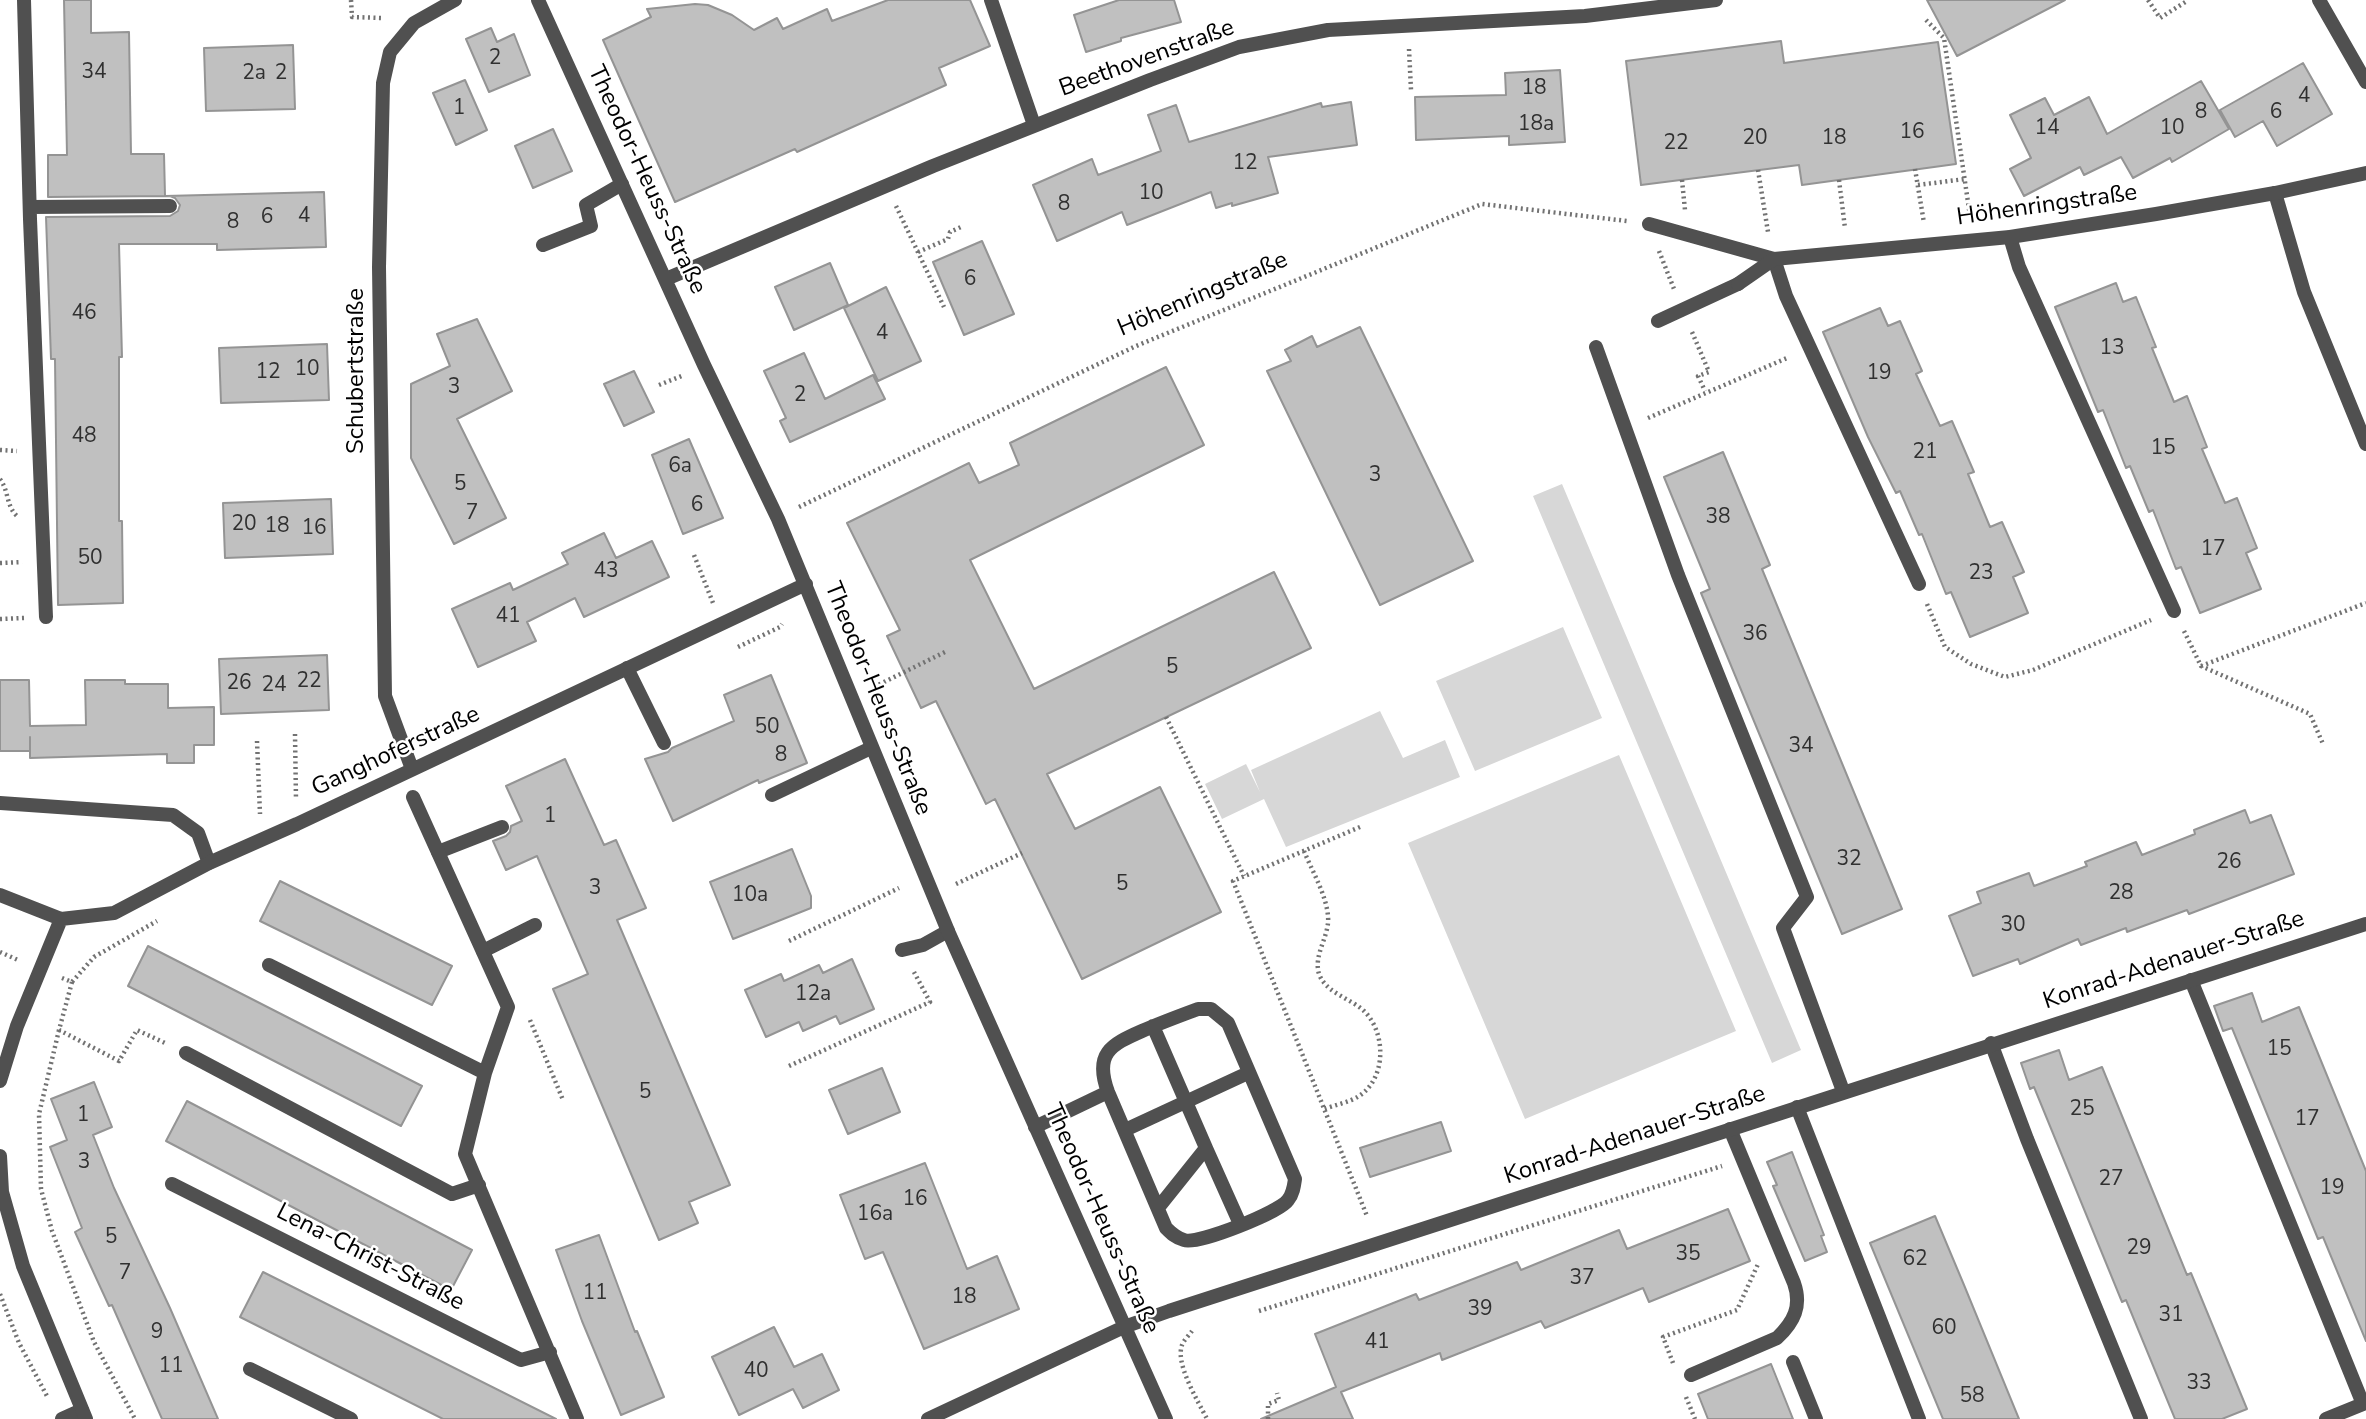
<!DOCTYPE html>
<html>
<head>
<meta charset="utf-8">
<style>
	body { margin:0 }
	canvas { display:block; background:#fff }
</style>
</head>
<body>
<canvas width="2366" height="1419"></canvas>
<script>
const ctx = document.querySelector('canvas').getContext('2d');
ctx.lineJoin = 'round';
function fillPath(path, color) {
  ctx.fillStyle = color;
  ctx.fill(path, 'evenodd');
}
function trace(path, color, width, dash) {
  ctx.strokeStyle = color;
  ctx.lineWidth = width;
  ctx.lineCap = dash ? 'butt' : 'round';
  ctx.setLineDash(dash || []);
  ctx.stroke(path);
}
function drawText(font, color, halo, rows, align = 'center') {
  ctx.font = font + ' "Nunito Sans",sans-serif';
  ctx.lineWidth = 5;
  ctx.setLineDash([]);
  ctx.textBaseline = 'middle';
  ctx.strokeStyle = halo;
  ctx.fillStyle = color;
  for (const [text, x, y, turn = 0] of rows) {
    ctx.save();
    ctx.translate(x, y);
    ctx.rotate((+turn || 0) * Math.PI / 180);
    ctx.textAlign = isNaN(turn) ? turn : align;
    if (halo) ctx.strokeText(text, 0, 0);
    ctx.fillText(text, 0, 0);
    ctx.restore();
  }
}
fillPath(new Path2D(`
	M1562,484L1801,1050L1772,1063L1533,496Z
	M1563,627L1602,718L1475,771L1436,681Z
	M1380,711L1403,758L1445,740L1460,777L1286,847L1264,799L1222,819L1205,784L1246,764L1260,792L1251,770Z
	M1619,755L1736,1031L1525,1119L1408,843Z`), '#d7d7d7');
const building = new Path2D(`
	M64,0H91V33L129,32L131,154H164L165,196L324,192L326,247L217,250V244H119L122,357H119V521H122L123,603L58,605L55,359H51L46,217L170,216L178,211L180,205L175,198L170,196L48,197V155H67Z
	M888,0H970L990,46L939,68L946,85L797,152L795,149L675,202L603,40L651,17L647,9L695,4L708,5L732,15L754,30L777,18L783,29L827,9L832,21Z
	M1119,0H1174L1181,22L1121,38V41L1086,52L1074,15Z
	M1927,0H2065L1957,56Z
	M491,28L497,42L514,34L530,75L489,92L466,39Z
	M1781,41L1784,63L1938,42L1956,164L1802,185L1799,165L1641,185L1626,61Z
	M293,45L295,109L206,111L204,48Z
	M2303,63L2332,114L2277,146L2263,121L2235,137L2220,110Z
	M1560,70L1565,142L1509,145V136L1416,140L1415,97L1506,95L1505,73Z
	M465,80L487,130L456,145L433,93Z
	M2201,81L2229,129L2172,162L2170,158L2133,178L2121,157L2084,175L2080,167L2024,196L2010,169L2031,158L2010,115L2045,98L2054,115L2089,97L2107,134Z
	M1351,102L1357,145L1268,157L1278,193L1232,206V203L1216,208L1211,192L1127,225L1122,212L1057,241L1033,185L1092,159L1098,175L1161,151L1148,115L1176,105L1189,142L1321,103L1322,107Z
	M553,129L572,171L533,188L515,146Z
	M982,241L1014,314L964,335L933,262Z
	M830,263L848,305L794,330L775,287Z
	M2116,283L2123,302L2136,297L2156,347L2152,348L2174,402L2187,396L2207,447L2202,449L2225,503L2237,498L2257,548L2246,553L2261,589L2200,613L2181,567L2176,569L2153,510L2149,512L2130,466L2126,468L2103,410L2098,412L2055,307Z
	M886,287L921,361L878,381L844,308Z
	M1880,308L1888,326L1900,321L1922,371L1916,374L1940,426L1952,421L1974,472L1968,474L1990,527L2002,522L2024,572L2013,577L2028,613L1970,637L1951,592L1946,594L1922,534L1919,535L1900,491L1896,493L1868,437L1823,332Z
	M477,319L512,391L457,419L506,518L454,544L411,458V384L450,366L437,334Z
	M1360,327L1473,561L1380,605L1267,371L1291,361L1285,350L1312,336L1317,347Z
	M327,344L329,400L221,403L219,348Z
	M804,353L825,399L873,375L885,399L790,442L780,421L786,418L764,371Z
	M1166,367L1204,445L970,560L1034,689L1274,572L1311,648L1047,774L1075,829L1160,787L1221,912L1082,979L995,799L986,804L936,701L921,708L887,636L900,630L847,523L969,463L979,483L1019,465L1010,443Z
	M634,371L654,412L624,426L604,384Z
	M689,439L723,518L683,534L652,455Z
	M1723,452L1770,565L1762,569L1902,909L1842,934L1701,593L1710,589L1664,477Z
	M331,499L333,554L225,558L223,503Z
	M604,533L616,558L652,541L669,577L584,617L575,598L527,622L536,641L478,667L452,609L510,583L513,590L568,564L562,553Z
	M327,655L329,710L221,714L219,659Z
	M771,675L807,763L759,783L758,780L673,821L645,759L668,752L672,748L734,721L724,695Z
	M0,680H29L30,726L86,725L85,680H125V684H168V708L214,707V745H194V763H167V754L30,758V737V751H0Z
	M565,759L604,845L616,840L646,908L617,920L730,1185L689,1202L698,1223L659,1240L553,989L588,974L537,856L506,870L493,841L506,836L510,832L511,826L522,821L506,786Z
	M2245,810L2250,823L2271,815L2294,874L2189,914L2187,910L2127,932L2126,928L2081,945L2078,939L2020,964L2018,959L1973,976L1949,916L1981,903L1977,892L2029,873L2034,886L2087,866L2085,862L2136,842L2142,855L2195,834L2194,830Z
	M792,849L811,896V908L733,939L710,882Z
	M280,881L452,966L432,1005L260,921Z
	M148,946L422,1086L401,1126L128,986Z
	M852,959L874,1009L840,1024L836,1016L803,1031L799,1022L766,1037L745,990L781,974L784,981L819,965L823,973Z
	M2252,993L2262,1022L2299,1007L2366,1171V1341L2323,1237L2318,1239L2232,1028L2223,1031L2214,1006Z
	M2059,1050L2069,1080L2102,1067L2187,1275L2191,1273L2247,1409L2222,1419H2175L2126,1300L2122,1302L2034,1087L2030,1089L2021,1063Z
	M882,1068L900,1112L848,1134L829,1090Z
	M94,1082L112,1127L93,1135L114,1188L170,1308L218,1419H162L112,1305L109,1306L75,1232L82,1228L50,1147L67,1140L51,1099Z
	M187,1101L472,1250L451,1290L166,1141Z
	M1441,1122L1451,1151L1370,1177L1360,1148Z
	M1792,1152L1824,1235L1821,1236L1827,1252L1805,1261L1773,1186L1777,1185L1767,1162Z
	M925,1163L967,1269L997,1256L1019,1309L924,1349L883,1252L865,1259L840,1195Z
	M1728,1209L1750,1261L1649,1302L1643,1288L1545,1328L1541,1321L1442,1360L1440,1353L1341,1392L1353,1419H1261L1336,1387L1315,1334L1416,1294L1419,1300L1517,1262L1521,1270L1619,1230L1627,1249Z
	M1935,1216L1964,1285L2019,1419H1943L1870,1243Z
	M599,1235L635,1332L637,1331L664,1397L621,1415L582,1321L556,1250Z
	M263,1272L556,1419H443L240,1317Z
	M774,1327L794,1367L822,1354L839,1390L803,1408L793,1389L739,1415L712,1357Z
	M1771,1364L1793,1419H1708L1698,1394Z`);
fillPath(building, '#c0c0c0');
trace(building, '#949494', 2);
trace(new Path2D(`
	M351,0L352,17L381,18
	M2148,0L2160,18L2187,1
	M1926,20L1944,38L1970,216
	M1409,49L1411,90
	M1915,169L1924,223
	M1758,170L1768,232
	M1682,180L1685,210
	M1839,180L1845,228
	M1918,185L1965,179
	M896,206L944,307
	M1659,251L1674,289
	M918,252L948,239L950,232L961,227
	M1692,332L1709,372L1698,376L1705,391
	M659,385L684,375
	M1648,418L1787,358
	M0,450L17,451
	M0,479C9,491 6,506 17,516
	M799,507L1136,346L1482,204L1627,221
	M694,555L713,603
	M0,563L22,562
	M1927,604L1945,647L1971,664L2005,677L2033,670L2151,620
	M0,619L24,618
	M2184,631L2201,666L2310,714L2323,744
	M738,647L780,627L782,624
	M2201,666L2366,603
	M874,687L947,651
	M1166,717L1244,876
	M295,734L296,800
	M257,741L260,814
	M1360,827L1233,881L1367,1216
	M1304,851C1312,871 1326,894 1328,916C1330,936 1313,954 1319,974C1326,993 1350,998 1364,1011C1386,1032 1387,1078 1359,1096C1350,1102 1335,1105 1324,1109
	M956,884L1022,853
	M789,941L899,888
	M0,952L18,960
	M62,978L72,982L94,957L157,921
	M72,982L59,1030L119,1061L137,1030L165,1043
	M530,1020L563,1100
	M59,1030L39,1114L41,1189L52,1231L94,1342L135,1419
	M789,1066L930,1002L914,972
	M0,1294L19,1343L48,1398
	M1259,1311L1722,1166
	M1192,1331C1189,1335 1184,1340 1182,1345C1175,1364 1198,1401 1207,1419
	M1673,1363L1663,1337L1737,1310L1759,1262
	M1686,1397L1695,1419
	M1268,1419V1404L1279,1400L1277,1393`), '#727272', 4.5, [2, 3.5]);
trace(new Path2D(`
	M24,0L30,219L46,617
	M991,0L1034,125
	M2275,193L2304,292L2366,444
	M30,207L170,206
	M1649,224L1774,259L1786,296L1919,584
	M2010,237L2019,267L2174,611
	M543,245L591,226L586,205L622,184
	M1658,321L1738,284
	M1596,347L1678,575L1807,897L1783,928L1843,1091
	M627,668L664,743
	M772,795L871,748
	M0,803L173,815L198,833L209,863
	M438,852L502,827
	M902,950L923,945L948,931
	M483,951L535,925
	M2191,980L2363,1404L2366,1402
	M1198,1009H1211L1228,1023L1295,1179C1294,1186 1293,1194 1288,1200C1280,1212 1198,1245 1184,1240C1176,1238 1171,1233 1166,1228L1108,1092C1094,1054 1110,1045 1142,1031C1160,1023 1179,1016 1198,1009Z
	M1153,1026L1206,1148L1158,1208
	M1991,1043L2027,1139L2141,1419
	M1797,1107L1919,1419
	M1035,1127L1108,1092
	M1125,1130L1248,1073
	M1206,1148L1240,1224
	M1793,1362L1816,1419
	M1691,1375L1777,1338C1794,1322 1802,1306 1794,1283L1730,1129
	M62,1419L82,1410
	M2326,1419L2363,1404`), '#505050', 14);
trace(new Path2D(`
	M538,0L704,365L778,519L948,931L1166,1419
	M2319,0L2366,82
	M666,279L933,166L1150,80L1239,47L1328,30L1585,16L1716,0
	M1738,284L1774,259L2010,237L2156,214L2275,193L2366,173
	M412,769L385,696L379,267L383,83L390,52L414,23L455,0
	M413,797L508,1007L485,1073L465,1154L577,1419
	M0,895L61,919L114,913L209,863L297,824L806,584
	M269,965L485,1073
	M186,1053L452,1194L479,1185
	M0,1081L17,1026L61,919
	M0,1156L2,1192L23,1266L86,1419
	M172,1184L521,1360L550,1352
	M250,1369L351,1419
	M928,1419L1124,1327L1169,1311L2366,924`), '#505050', 14);
drawText('21px', '#303030', null, [
	["2",495,59],
	["34",94,73],
	["2a",254,74],
	["2",281,74],
	["18",1534,89],
	["4",2304,97],
	["1",459,109],
	["8",2201,113],
	["6",2276,113],
	["18a",1536,125],
	["14",2047,129],
	["10",2172,129],
	["16",1912,133],
	["20",1755,139],
	["18",1834,139],
	["22",1676,144],
	["12",1245,164],
	["10",1151,194],
	["8",1064,205],
	["4",304,217],
	["6",267,218],
	["8",233,223],
	["6",970,280],
	["46",84,314],
	["4",882,334],
	["13",2112,349],
	["10",307,370],
	["12",268,373],
	["19",1879,374],
	["3",454,388],
	["2",800,396],
	["48",84,437],
	["15",2163,449],
	["21",1925,453],
	["6a",680,467],
	["3",1375,476],
	["5",460,485],
	["6",697,506],
	["7",472,514],
	["38",1718,518],
	["20",244,525],
	["18",277,527],
	["16",314,529],
	["17",2213,550],
	["50",90,559],
	["43",606,572],
	["23",1981,574],
	["41",508,617],
	["36",1755,635],
	["5",1172,668],
	["22",309,682],
	["26",239,684],
	["24",274,686],
	["50",767,728],
	["34",1801,747],
	["8",781,756],
	["1",550,817],
	["32",1849,860],
	["26",2229,863],
	["5",1122,885],
	["3",595,889],
	["28",2121,894],
	["10a",750,896],
	["30",2013,926],
	["12a",813,995],
	["15",2279,1050],
	["5",645,1093],
	["25",2082,1110],
	["1",83,1116],
	["17",2307,1120],
	["3",84,1163],
	["27",2111,1180],
	["19",2332,1189],
	["16",915,1200],
	["16a",875,1215],
	["5",111,1238],
	["29",2139,1249],
	["35",1688,1255],
	["62",1915,1260],
	["7",125,1274],
	["37",1582,1279],
	["11",595,1294],
	["18",964,1298],
	["39",1480,1310],
	["31",2171,1316],
	["60",1944,1329],
	["9",157,1333],
	["41",1377,1343],
	["11",171,1367],
	["40",756,1372],
	["33",2199,1384],
	["58",1972,1397]
]);
drawText('24px', '#000', '#fff', [
	["Beethovenstraße",1147,59,-20],
	["Theodor-Heuss-Straße",646,180,65],
	["Höhenringstraße",2047,206,-8],
	["Höhenringstraße",1203,295,-23],
	["Schubertstraße",357,371,-90],
	["Theodor-Heuss-Straße",877,699,68],
	["Ganghoferstraße",396,752,-25],
	["Konrad-Adenauer-Straße",2174,961,-18],
	["Konrad-Adenauer-Straße",1635,1136,-18],
	["Theodor-Heuss-Straße",1101,1219,66],
	["Lena-Christ-Straße",370,1258,27]
]);
</script>
</body>
</html>
